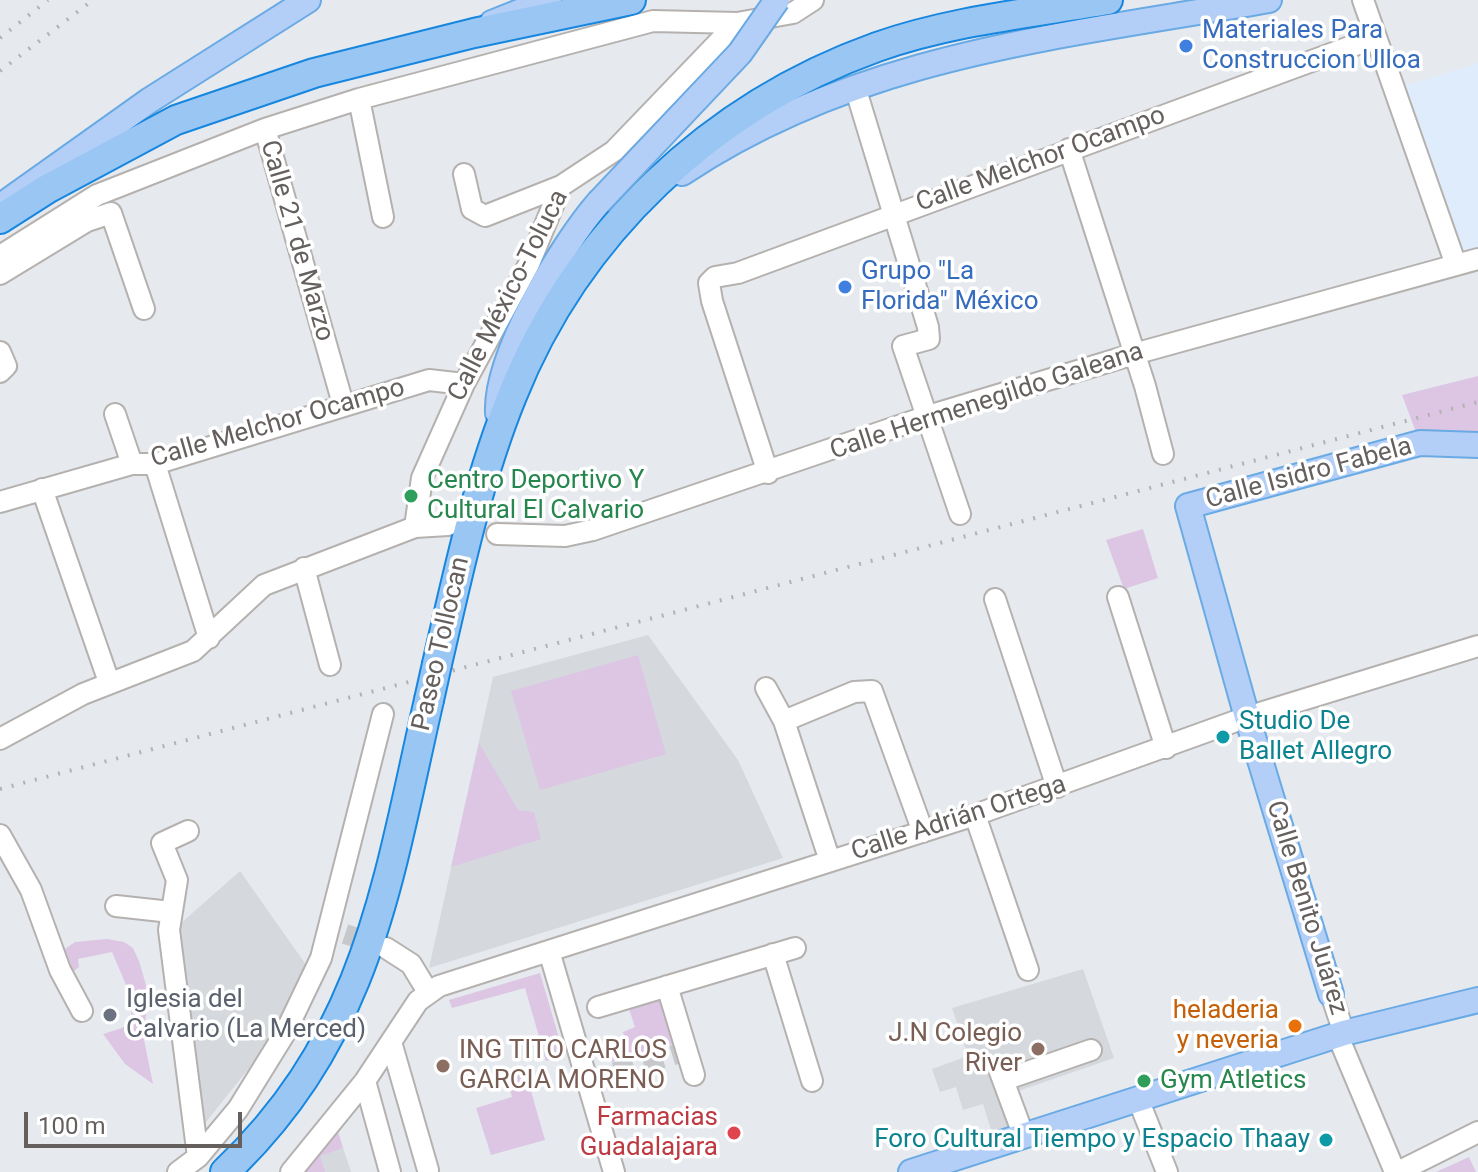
<!DOCTYPE html>
<html>
<head>
<meta charset="utf-8">
<style>
	body { margin:0 }
	#map { position:relative; width:1478px; height:1172px; overflow:hidden; background:#e6eaef; font-family:Roboto,sans-serif }
	canvas { display:block }
	.scale { position:absolute; left:24px; top:1112px; width:218px; height:36px; box-sizing:border-box; border:4px solid #65605e; border-top:0; padding-left:10px; font-size:24px; line-height:28px; white-space:nowrap; color:#65605e; -webkit-text-stroke:6px #fff; paint-order:stroke }
</style>
</head>
<body>
<div id="map">
<canvas width="1478" height="1172"></canvas>
<div class="scale">100 m</div>
</div>
<script>
const ctx = document.querySelector('canvas').getContext('2d');
ctx.lineJoin = 'round';
function fillPath(path, color) {
  ctx.fillStyle = color;
  ctx.fill(path, 'evenodd');
}
function trace(path, color, width, dash) {
  ctx.strokeStyle = color;
  ctx.lineWidth = width;
  ctx.lineCap = dash ? 'butt' : 'round';
  ctx.setLineDash(dash || []);
  ctx.stroke(path);
}
function drawText(font, color, halo, rows, align = 'center') {
  ctx.font = font + ' Roboto,sans-serif';
  ctx.lineWidth = 7;
  ctx.setLineDash([]);
  ctx.textBaseline = 'middle';
  ctx.strokeStyle = halo;
  ctx.fillStyle = color;
  for (const [text, x, y, turn = 0] of rows) {
    ctx.save();
    ctx.translate(x, y);
    ctx.rotate((+turn || 0) * Math.PI / 180);
    ctx.textAlign = isNaN(turn) ? turn : align;
    if (halo) ctx.strokeText(text, 0, 0);
    ctx.fillText(text, 0, 0);
    ctx.restore();
  }
}
fillPath(new Path2D(`
	M1478,63V249L1457,255L1401,87Z`), '#dfecfb');
fillPath(new Path2D(`
	M648,635L738,760L783,858L429,968L493,677Z
	M240,871L309,969L258,1057L202,1127L172,931Z
	M1083,969L1114,1058L1001,1097L1009,1126L992,1133L983,1104L963,1110L956,1087L940,1092L932,1069L968,1056L952,1008Z
	M338,1132L351,1172H302L314,1159Z`), '#d5d9de');
fillPath(new Path2D(`
	M1478,376V445L1420,443L1402,395Z
	M1143,529L1158,578L1124,589L1106,540Z
	M638,655L666,754L540,790L511,691Z
	M479,743L518,810L534,812L541,839L451,867Z
	M107,939L124,942L133,948L139,961L149,995L143,1035L153,1084L125,1064L103,1034L122,1028L132,1019L129,992L112,952L78,959L79,967L73,972L65,949L75,942Z
	M540,973L564,1055L546,1061L525,988L452,1008L449,1000Z
	M660,1000L673,1044L612,1062L608,1049L626,1043L623,1032L635,1027L629,1009Z
	M524,1067L545,1140L491,1155L476,1108L512,1097L505,1072Z
	M338,1132L343,1148L320,1156L325,1172H302Z
	M1469,1157L1476,1172H1436Z`), '#dcc6e4');
trace(new Path2D(`
	M345,934L378,945
	M586,1081L687,1051`), '#c6c8cb', 20, [20, 10]);
const minor = new Path2D(`
	M1363,0L1456,265
	M855,87L928,327L929,339L903,346L960,514
	M359,99L383,217
	M265,129L359,99L653,21L737,23
	M1069,149L1145,386L1163,454
	M464,174L472,209L485,216L561,186
	M0,256L97,195L265,129L343,404
	M0,274L87,221L111,213L144,309
	M0,352L6,366L0,372
	M115,414L132,464
	M155,464L209,638
	M768,473L712,301L709,283L715,277L738,273L1374,38
	M42,489L109,682
	M0,502L132,464H155L429,380L464,384
	M415,527L422,478L464,384L529,264L561,186L614,151L737,23L793,13L813,0
	M497,534L565,536L593,530L928,416L1134,354L1478,259
	M304,568L330,665
	M1118,597L1166,748
	M995,599L1057,787
	M766,688L784,721L830,861
	M784,721L854,692L872,691L923,832
	M0,739L83,694L193,651L264,585L415,527L448,525
	M975,815L1028,970
	M188,831L162,843L177,880L169,930L198,1157
	M0,835L31,890L60,970L82,1011
	M116,906L171,912
	M386,948L411,964L428,992
	M549,951L614,1172
	M773,954L812,1081
	M667,986L694,1075
	M1331,994L1344,1033L1340,1041L1395,1172
	M598,1007L795,948
	M391,1042L428,1170
	M1000,1072L1023,1134
	M1004,1080L1091,1050
	M365,1081L390,1172
	M1138,1099L1167,1172
	M178,1172L198,1157L238,1109L285,1033L321,958L383,714
	M291,1172L365,1081L418,1001L439,986L975,815L1247,717L1478,646
	M1398,1172L1478,1132`);
const major = new Path2D(`
	M492,23L549,0
	M682,173C863,53 1061,37 1269,0
	M1,206L150,100L308,0
	M498,413C495,357 562,244 599,202
	M1331,994L1247,717L1188,506L1420,443L1478,445
	M911,1172L1344,1033L1478,1000`);
const highway = new Path2D(`
	M0,219L47,189L176,120L314,73L474,33L631,0
	M437,664C458,574 477,482 512,396C577,233 712,106 877,47C950,21 1031,13 1108,0
	M225,1172C369,1035 387,883 429,700`);
trace(minor, '#b5b1af', 24);
trace(major, '#6aaae4', 28);
trace(highway, '#1786de', 32);
trace(minor, '#fff', 20);
trace(major, '#b3cff7', 24);
trace(highway, '#99c6f3', 28);
trace(new Path2D(`
	M0,38L48,0
	M0,71L93,0
	M0,789L1478,402`), '#b3b2b2', 4, [2, 10]);
const majorBridge = new Path2D(`
	M599,202L740,53L777,0`);
const highwayBridge = new Path2D(`
	M429,700L437,664`);
trace(majorBridge, '#6aaae4', 28, []);
trace(highwayBridge, '#1786de', 32, []);
trace(majorBridge, '#b3cff7', 24);
trace(highwayBridge, '#99c6f3', 28);
for (const [x, y, r, color] of [
	[1186,46,8,"#3f7fe0"],
	[845,287,8,"#3f7fe0"],
	[411,496,8,"#2e9e5b"],
	[1223,737,8,"#0f9aa8"],
	[110,1015,8,"#6b7280"],
	[1295,1026,8,"#e8710a"],
	[1038,1049,8,"#8d6e63"],
	[443,1066,8,"#8d6e63"],
	[1144,1081,8,"#2e9e5b"],
	[734,1133,8,"#e0444e"],
	[1326,1140,8,"#0f9aa8"]
]) {
  const dot = new Path2D();
  dot.arc(x, y, r, 0, 2 * Math.PI);
  ctx.fillStyle = color;
  ctx.fill(dot);
  trace(dot, '#fff', 3);
}
drawText('26px', '#366cbe', '#fff', [
	["Materiales Para",1202,31],
	["Construccion Ulloa",1202,61],
	["Grupo \"La",861,272],
	["Florida\" México",861,302]
], 'left');
drawText('26px', '#65605e', '#fff', [
	["Calle Melchor Ocampo",1041,160,-20],
	["Calle 21 de Marzo",296,241,74],
	["Calle México-Toluca",509,296,-63],
	["Calle Hermenegildo Galeana",987,402,-18],
	["Calle Melchor Ocampo",278,424,-16],
	["Calle Isidro Fabela",1309,474,-15],
	["Paseo Tollocan",442,644,-77],
	["Calle Adrián Ortega",959,819,-18],
	["Calle Benito Juárez",1306,908,73]
]);
drawText('26px', '#27864d', '#fff', [
	["Centro Deportivo Y",427,481],
	["Cultural El Calvario",427,511],
	["Gym Atletics",1160,1081]
], 'left');
drawText('26px', '#0d838f', '#fff', [
	["Studio De",1239,722],
	["Ballet Allegro",1239,752],
	["Foro Cultural Tiempo y Espacio Thaay",1310,1140,"right"]
], 'left');
drawText('26px', '#5b616d', '#fff', [
	["Iglesia del",126,1000],
	["Calvario (La Merced)",126,1030]
], 'left');
drawText('26px', '#c56008', '#fff', [
	["heladeria",1279,1011],
	["y neveria",1279,1041]
], 'right');
drawText('26px', '#785e54', '#fff', [
	["J.N Colegio",1022,1034],
	["River",1022,1064],
	["ING TITO CARLOS",459,1051,"left"],
	["GARCIA MORENO",459,1081,"left"]
], 'right');
drawText('26px', '#be3a42', '#fff', [
	["Farmacias",718,1118],
	["Guadalajara",718,1148]
], 'right');
</script>
</body>
</html>
